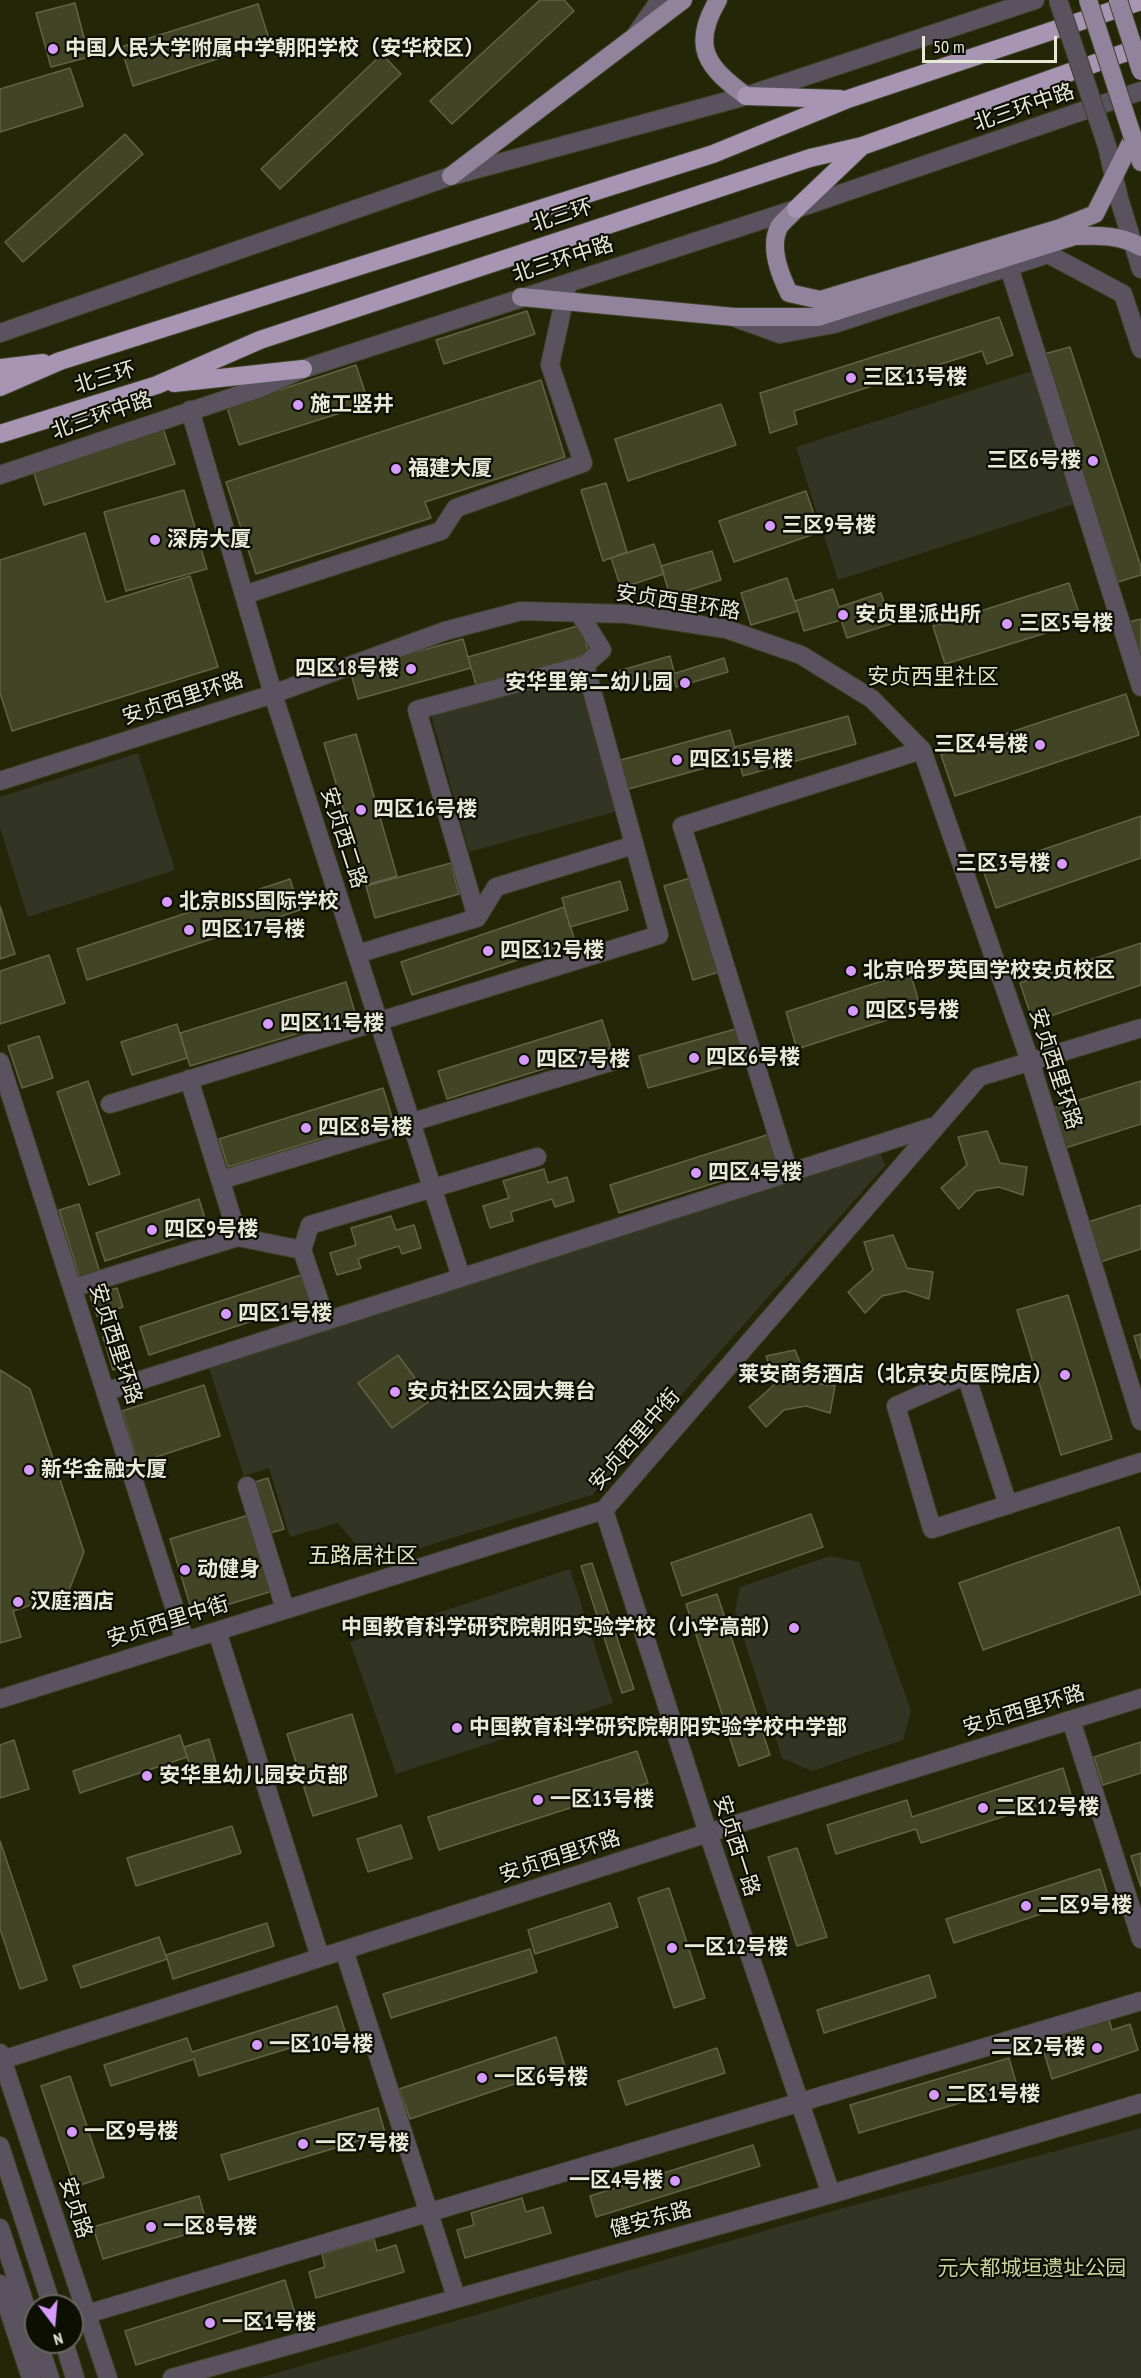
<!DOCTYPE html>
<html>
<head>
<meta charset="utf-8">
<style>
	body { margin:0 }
	#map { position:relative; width:1141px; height:2378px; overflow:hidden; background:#242608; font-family:"PT Sans Narrow",sans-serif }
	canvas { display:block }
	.north { position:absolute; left:24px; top:2294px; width:60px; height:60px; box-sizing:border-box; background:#0d0e04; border:2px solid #656659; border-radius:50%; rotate:164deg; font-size:16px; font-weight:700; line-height:24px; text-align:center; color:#e8ead9 }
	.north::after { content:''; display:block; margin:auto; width:21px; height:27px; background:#d69bfa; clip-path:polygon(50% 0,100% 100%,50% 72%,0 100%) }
	.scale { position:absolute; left:922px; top:36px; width:135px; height:27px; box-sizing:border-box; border:3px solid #e8ead9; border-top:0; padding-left:8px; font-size:18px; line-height:21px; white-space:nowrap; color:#e8ead9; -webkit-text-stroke:4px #0d0e04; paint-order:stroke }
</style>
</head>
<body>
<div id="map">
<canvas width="1141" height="2378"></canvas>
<div class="north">N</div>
<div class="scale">50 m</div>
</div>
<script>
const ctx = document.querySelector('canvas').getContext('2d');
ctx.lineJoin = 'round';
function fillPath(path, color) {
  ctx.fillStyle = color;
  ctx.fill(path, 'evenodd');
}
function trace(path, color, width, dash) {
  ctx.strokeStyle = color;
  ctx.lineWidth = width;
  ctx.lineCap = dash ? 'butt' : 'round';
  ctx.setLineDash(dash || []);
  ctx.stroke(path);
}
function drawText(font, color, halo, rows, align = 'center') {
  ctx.font = font + ' "PT Sans Narrow","Noto Sans SC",sans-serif';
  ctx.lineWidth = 4.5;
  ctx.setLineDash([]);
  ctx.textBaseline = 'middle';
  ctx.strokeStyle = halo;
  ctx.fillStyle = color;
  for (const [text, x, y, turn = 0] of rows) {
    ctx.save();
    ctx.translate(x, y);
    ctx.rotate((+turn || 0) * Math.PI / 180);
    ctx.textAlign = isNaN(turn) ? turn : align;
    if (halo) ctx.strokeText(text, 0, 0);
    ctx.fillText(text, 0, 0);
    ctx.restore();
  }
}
fillPath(new Path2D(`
	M1032,371L1075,504L838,580L796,447Z
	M580,673L618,811L469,852L431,715Z
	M138,753L175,870L28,917L0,828V797Z
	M868,1153L881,1154L885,1166L592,1495L371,1563L338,1523L290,1537L269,1468L244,1476L208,1365Z
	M830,1556L859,1562L911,1711L903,1740L812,1771L782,1758L735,1611L740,1587Z
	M570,1569L613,1703L396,1774L350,1642Z
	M1141,2128V2378H259L836,2210Z`), '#323424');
const building = new Path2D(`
	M540,0H564L574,11L452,124L430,101Z
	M75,3L89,57L51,67L36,13Z
	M258,4L270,42L133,86L121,47Z
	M382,54L401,74L280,189L261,169Z
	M70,68L83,106L0,132V89Z
	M125,134L143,154L23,262L5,242Z
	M527,311L535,334L444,364L436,340Z
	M999,317L1013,355L987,364L982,351L794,411L797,424L770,433L760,393Z
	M1070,347L1141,567V575L1118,582L1044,354Z
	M356,365L369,404L239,445L227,407Z
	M541,380L565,457L425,502L431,518L256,574L226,482Z
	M721,404L736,445L628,481L615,439Z
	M162,425L175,464L44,505L32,467Z
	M606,483L627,552L603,561L581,490Z
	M184,490L207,569L126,591L104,512Z
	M806,491L820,532L734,562L719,521Z
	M85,533L106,602L190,576L218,667L12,731L0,693V560Z
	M654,544L664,574L621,588L611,558Z
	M712,551L721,580L670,596L661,566Z
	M787,578L798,611L751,625L741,593Z
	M1069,583L1082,622L945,664L933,626Z
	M833,589L839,607L881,593L891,624L847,638L841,620L804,631L795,601Z
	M1141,619V676L1124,623Z
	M581,625L589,654L476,685L468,657Z
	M463,639L471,668L358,699L350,670Z
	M670,656L674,672L619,688L615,672Z
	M724,658L728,672L676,687L673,674Z
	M1126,694L1139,735L955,796L941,755Z
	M848,716L856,744L743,776L735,747Z
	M730,730L738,759L625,790L617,761Z
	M356,734L397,876L366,885L324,743Z
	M1141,816V858L996,908L983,870Z
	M451,863L459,894L375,918L366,886Z
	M690,878L719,972L693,980L664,886Z
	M290,879L300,910L87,980L77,949Z
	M620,881L628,910L570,927L562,898Z
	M0,906L15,954L0,959Z
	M564,907L575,941L412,995L401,962Z
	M1141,943V985L1033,1022L1020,983Z
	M49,955L65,1003L0,1024V971Z
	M910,972L921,1009L797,1049L786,1012Z
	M346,982L356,1016L190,1066L180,1033Z
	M602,1020L611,1048L447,1099L438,1071Z
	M177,1024L187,1058L132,1075L121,1042Z
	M739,1028L748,1060L648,1088L639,1056Z
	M39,1036L53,1078L22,1088L8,1046Z
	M88,1081L120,1174L89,1185L57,1092Z
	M1141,1081V1124L1059,1150L1047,1110Z
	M383,1088L392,1117L228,1167L219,1139Z
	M987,1131L1000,1163L1027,1167L1023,1195L999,1187L976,1191L959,1209L941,1188L967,1165L958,1137Z
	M773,1133L782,1162L619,1213L610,1185Z
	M544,1169L548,1183L567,1177L574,1201L555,1207L552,1199L511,1212L513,1221L490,1228L483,1206L509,1198L503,1181Z
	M199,1199L208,1228L105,1261L96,1233Z
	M79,1204L100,1273L80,1280L59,1210Z
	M1141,1205V1249L1094,1264L1082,1224Z
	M391,1216L396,1230L414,1225L421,1248L402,1254L399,1246L358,1259L361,1268L337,1275L330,1253L356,1245L351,1228Z
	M893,1235L907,1268L933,1272L929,1299L905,1291L882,1296L865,1313L848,1292L873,1270L864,1242Z
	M304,1274L313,1301L149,1355L140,1327Z
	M117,1288L123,1307L97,1316L90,1296Z
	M1068,1295L1112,1439L1061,1455L1017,1310Z
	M122,1332L131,1364L113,1370L103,1337Z
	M1141,1334V1359L1134,1336Z
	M795,1350L808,1382L835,1386L830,1413L806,1406L784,1410L766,1427L749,1407L775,1384L766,1356Z
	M398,1355L431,1400L392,1428L358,1383Z
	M0,1370L30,1389L84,1552L68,1593L13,1611L21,1637L0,1643Z
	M204,1385L220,1436L138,1463L122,1411Z
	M268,1478L284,1529L267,1534L252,1483Z
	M252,1514L276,1590L193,1615L170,1539Z
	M811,1514L823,1547L682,1596L671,1563Z
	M1119,1527L1141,1594L983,1650L959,1583Z
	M592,1563L634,1689L622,1693L581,1566Z
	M717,1594L770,1755L739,1766L686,1604Z
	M352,1714L377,1796L313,1816L287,1734Z
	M180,1735L187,1757L80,1793L73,1771Z
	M209,1739L216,1763L191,1770L184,1747Z
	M14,1740L29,1789L0,1798V1745Z
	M1141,1742V1773L1103,1785L1094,1757Z
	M637,1751L648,1783L439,1850L428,1817Z
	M1063,1768L1071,1795L921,1843L916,1829L836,1854L827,1825L907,1800L912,1817Z
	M401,1825L412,1858L368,1872L357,1839Z
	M232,1826L241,1853L136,1886L127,1858Z
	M0,1841L47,1980L20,1989L0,1929Z
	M797,1848L827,1937L797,1946L768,1857Z
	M1141,1853V1887L1131,1856Z
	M1100,1869L1107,1892L954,1943L946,1919Z
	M669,1888L705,1998L674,2008L638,1898Z
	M610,1903L618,1927L535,1954L528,1930Z
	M267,1923L274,1946L173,1979L166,1955Z
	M159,1937L167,1959L81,1988L73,1966Z
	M530,1949L537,1972L391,2018L383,1994Z
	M929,1975L936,1997L824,2033L817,2010Z
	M337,2006L345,2031L199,2076L194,2059L111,2086L104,2065L187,2038L192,2052Z
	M1108,2016L1112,2030L1130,2024L1138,2050L1052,2079L1044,2052L1062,2046L1057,2033Z
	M556,2037L565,2067L410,2119L399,2089Z
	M717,2048L725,2073L626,2105L618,2081Z
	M1009,2058L1017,2086L859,2133L850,2105Z
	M70,2076L104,2177L75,2187L41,2086Z
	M378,2108L385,2133L229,2180L221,2155Z
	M753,2145L760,2166L596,2217L590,2196Z
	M199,2196L208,2228L103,2259L93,2227Z
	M522,2198L526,2212L543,2207L551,2233L465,2258L457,2230L474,2225L471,2213Z
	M374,2239L377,2251L396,2245L404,2272L316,2298L309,2272L325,2267L322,2254Z
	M285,2280L295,2314L136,2365L125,2331Z`);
fillPath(building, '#424426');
trace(building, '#606344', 1.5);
const minor = new Path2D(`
	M637,33L660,0
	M1107,146L1119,199L1141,269
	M1009,267L1141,687
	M736,318L780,334L834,324L1048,254L1123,294L1141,349
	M0,333L451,176L746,96L1035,0
	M190,410L273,694L461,1277
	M0,475L260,388L303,369L796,209L1141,91
	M244,595L441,531L456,508L583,463L550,365L567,287
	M0,781L273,694L445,631L521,611L628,614L726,629L801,655L872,699L922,750L1030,1061L1141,1421
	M477,918L496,887L634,845
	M357,954L477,918L417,710L585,665
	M0,1062L185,1641
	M189,1079L238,1237L302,1250
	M110,1104L659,935L585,665L602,650L579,613
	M789,1173L682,826L922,750
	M221,1180L617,1060
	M73,1288L238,1237
	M326,1321L302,1250L310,1225L537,1157
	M107,1391L935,1126
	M247,1486L285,1609
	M1008,1505L966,1375L896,1406L932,1529L1141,1462
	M604,1510L708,1833L831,2194
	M217,1631L320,1957
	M0,1699L604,1510L979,1077L1141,1028
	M1071,1720L1141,1939
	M344,1950L456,2297
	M0,2053L108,2378
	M2,2060L708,1833L1141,1698
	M0,2146L52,2306
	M0,2228L36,2338
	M0,2284L31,2378
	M87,2314L1141,2001
	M38,2342L50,2378
	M64,2342L75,2378
	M172,2378L831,2194L1141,2103`);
const major = new Path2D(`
	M718,0C690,47 707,67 746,96
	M1133,138L1141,162
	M451,176L683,0
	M796,209C791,215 783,221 779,227C769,247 780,275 789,293L820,300L1060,228L1095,214L1133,138
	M521,297L734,317H818L1075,236C1097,235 1121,235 1141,247`);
const highway = new Path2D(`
	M746,96L840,99
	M796,209L862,146
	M0,368L43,363
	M174,383L303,369
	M0,387L60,361L713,154L848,99L1141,1
	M0,434L157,385L260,340L810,158L862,146L1141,47`);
trace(minor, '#3f4125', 20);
trace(major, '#3f4125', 20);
trace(highway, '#3f4125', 20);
trace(minor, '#5a535f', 18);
trace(major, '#91839b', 18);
trace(highway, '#a795b3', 18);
const minorBridge = new Path2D(`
	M1058,0L1107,146`);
const majorBridge = new Path2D(`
	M1088,0L1133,138
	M1118,0L1141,71`);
trace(minorBridge, '#3f4125', 20, []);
trace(majorBridge, '#3f4125', 20, []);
trace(minorBridge, '#5a535f', 18);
trace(majorBridge, '#91839b', 18);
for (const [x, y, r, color] of [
	[53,49,6,"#d69bfa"],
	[851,378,6,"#d69bfa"],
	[298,405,6,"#d69bfa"],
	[1093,461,6,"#d69bfa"],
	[396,469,6,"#d69bfa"],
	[770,526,6,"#d69bfa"],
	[155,540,6,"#d69bfa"],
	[843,615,6,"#d69bfa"],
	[1007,624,6,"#d69bfa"],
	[411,669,6,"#d69bfa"],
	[685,683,6,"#d69bfa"],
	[1040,745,6,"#d69bfa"],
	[677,760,6,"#d69bfa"],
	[361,810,6,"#d69bfa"],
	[1062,864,6,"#d69bfa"],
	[167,902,6,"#d69bfa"],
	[189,930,6,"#d69bfa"],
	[488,951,6,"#d69bfa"],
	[851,971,6,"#d69bfa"],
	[853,1011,6,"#d69bfa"],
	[268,1024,6,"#d69bfa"],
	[694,1058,6,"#d69bfa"],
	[524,1060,6,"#d69bfa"],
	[306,1128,6,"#d69bfa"],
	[696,1173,6,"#d69bfa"],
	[152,1230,6,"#d69bfa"],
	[226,1314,6,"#d69bfa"],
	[1065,1375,6,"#d69bfa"],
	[395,1392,6,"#d69bfa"],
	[29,1470,6,"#d69bfa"],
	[185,1570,6,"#d69bfa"],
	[18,1602,6,"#d69bfa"],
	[794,1628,6,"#d69bfa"],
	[457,1728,6,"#d69bfa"],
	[147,1776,6,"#d69bfa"],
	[538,1800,6,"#d69bfa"],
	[983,1808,6,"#d69bfa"],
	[1026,1906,6,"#d69bfa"],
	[672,1948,6,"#d69bfa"],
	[257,2045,6,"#d69bfa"],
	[1097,2048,6,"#d69bfa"],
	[482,2078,6,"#d69bfa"],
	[934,2095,6,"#d69bfa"],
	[72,2132,6,"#d69bfa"],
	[303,2144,6,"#d69bfa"],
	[675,2181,6,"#d69bfa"],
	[151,2227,6,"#d69bfa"],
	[210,2323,6,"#d69bfa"]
]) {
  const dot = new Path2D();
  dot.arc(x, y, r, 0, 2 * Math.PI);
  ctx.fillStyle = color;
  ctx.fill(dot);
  trace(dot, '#0d0e04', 2);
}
drawText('bold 21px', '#e8ead9', '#0d0e04', [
	["中国人民大学附属中学朝阳学校（安华校区）",65,49],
	["三区13号楼",863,378],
	["施工竖井",310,405],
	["三区6号楼",1081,461,"right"],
	["福建大厦",408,469],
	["三区9号楼",782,526],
	["深房大厦",167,540],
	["安贞里派出所",855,615],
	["三区5号楼",1019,624],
	["四区18号楼",399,669,"right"],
	["安华里第二幼儿园",673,683,"right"],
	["三区4号楼",1028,745,"right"],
	["四区15号楼",689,760],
	["四区16号楼",373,810],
	["三区3号楼",1050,864,"right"],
	["北京BISS国际学校",179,902],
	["四区17号楼",201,930],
	["四区12号楼",500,951],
	["北京哈罗英国学校安贞校区",863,971],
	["四区5号楼",865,1011],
	["四区11号楼",280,1024],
	["四区6号楼",706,1058],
	["四区7号楼",536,1060],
	["四区8号楼",318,1128],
	["四区4号楼",708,1173],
	["四区9号楼",164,1230],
	["四区1号楼",238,1314],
	["莱安商务酒店（北京安贞医院店）",1053,1375,"right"],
	["安贞社区公园大舞台",407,1392],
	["新华金融大厦",41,1470],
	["动健身",197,1570],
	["汉庭酒店",30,1602],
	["中国教育科学研究院朝阳实验学校（小学高部）",782,1628,"right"],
	["中国教育科学研究院朝阳实验学校中学部",469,1728],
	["安华里幼儿园安贞部",159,1776],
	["一区13号楼",550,1800],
	["二区12号楼",995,1808],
	["二区9号楼",1038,1906],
	["一区12号楼",684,1948],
	["一区10号楼",269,2045],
	["二区2号楼",1085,2048,"right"],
	["一区6号楼",494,2078],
	["二区1号楼",946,2095],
	["一区9号楼",84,2132],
	["一区7号楼",315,2144],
	["一区4号楼",663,2181,"right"],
	["一区8号楼",163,2227],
	["一区1号楼",222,2323]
], 'left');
drawText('21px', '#e8ead9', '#0d0e04', [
	["北三环中路",1024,108,-19],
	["北三环",562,216,-18],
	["北三环中路",563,260,-18],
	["北三环",105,378,-17],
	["北三环中路",102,416,-19],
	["安贞西里环路",678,603,9],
	["安贞西里环路",183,699,-18],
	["安贞西二路",343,838,72],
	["安贞西里环路",1055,1069,72],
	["安贞西里环路",115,1344,72],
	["安贞西里中街",635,1440,-49],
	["安贞西里中街",168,1622,-17],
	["安贞西里环路",1024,1711,-17],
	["安贞西一路",736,1846,72],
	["安贞西里环路",560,1857,-18],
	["安贞路",75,2208,72],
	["健安东路",651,2220,-15]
]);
drawText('21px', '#cbd19b', '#0d0e04', [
	["元大都城垣遗址公园",1032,2269]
]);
drawText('22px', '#e2e6c3', '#0d0e04', [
	["安贞西里社区",933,678],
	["五路居社区",363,1557]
]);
</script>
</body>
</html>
